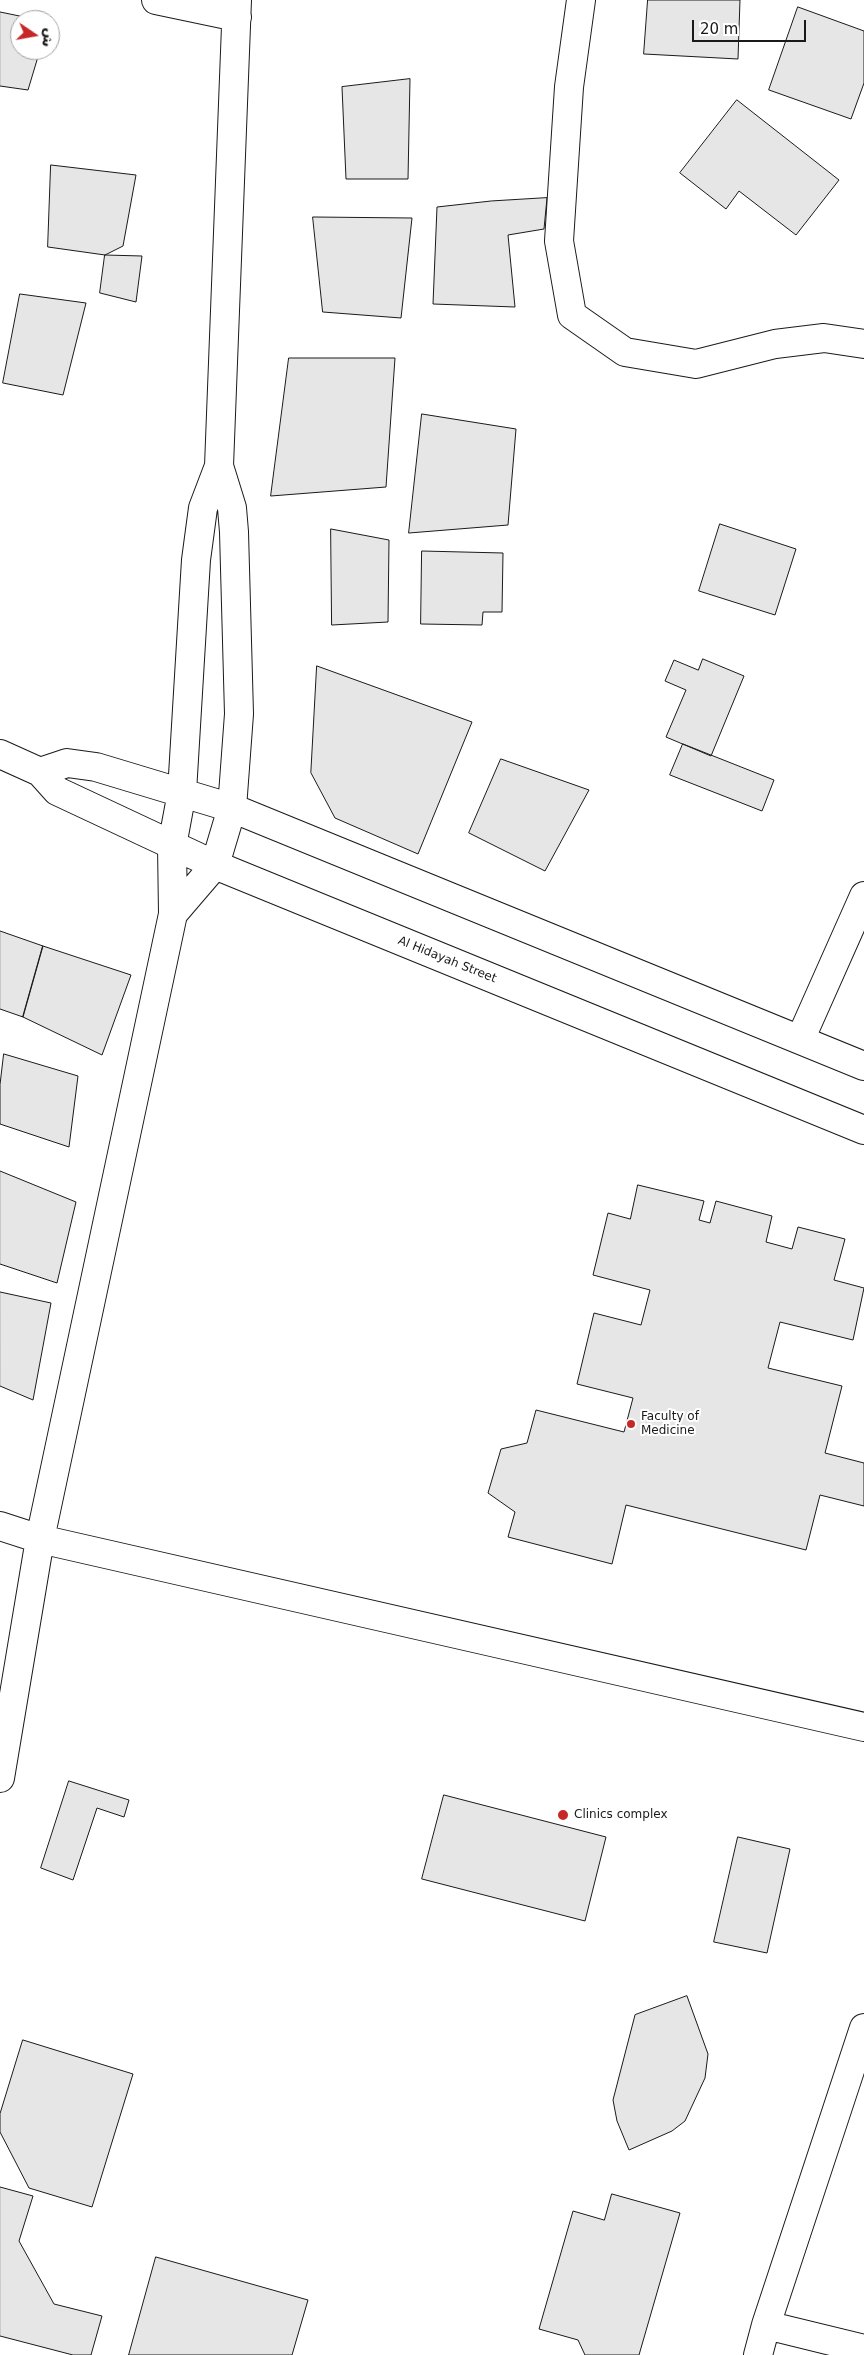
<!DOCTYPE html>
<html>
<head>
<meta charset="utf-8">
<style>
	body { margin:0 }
	#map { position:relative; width:864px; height:2355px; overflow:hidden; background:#fff; font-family:"DejaVu Sans","Noto Naskh Arabic",sans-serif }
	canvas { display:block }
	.north { position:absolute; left:10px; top:10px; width:50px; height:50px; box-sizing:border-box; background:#fff; border:1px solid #a3a3a3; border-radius:50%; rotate:102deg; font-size:14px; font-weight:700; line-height:20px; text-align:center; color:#1a1a1a }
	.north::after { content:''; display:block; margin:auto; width:18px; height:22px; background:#c62828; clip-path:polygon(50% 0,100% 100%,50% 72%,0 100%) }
	.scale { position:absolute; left:692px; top:20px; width:114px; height:22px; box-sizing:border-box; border:2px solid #1a1a1a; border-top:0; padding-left:6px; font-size:15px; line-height:18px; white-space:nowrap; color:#1a1a1a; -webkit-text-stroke:4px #fff; paint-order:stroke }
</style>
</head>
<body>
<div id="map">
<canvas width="864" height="2355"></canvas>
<div class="north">ش</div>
<div class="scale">20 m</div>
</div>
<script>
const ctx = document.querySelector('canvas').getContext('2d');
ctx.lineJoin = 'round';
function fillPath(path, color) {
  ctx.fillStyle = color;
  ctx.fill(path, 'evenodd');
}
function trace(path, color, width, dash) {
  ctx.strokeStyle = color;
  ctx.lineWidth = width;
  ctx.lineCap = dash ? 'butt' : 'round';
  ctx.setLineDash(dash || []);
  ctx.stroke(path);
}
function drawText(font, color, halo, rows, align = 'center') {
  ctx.font = font + ' "DejaVu Sans",sans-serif';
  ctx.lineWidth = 4;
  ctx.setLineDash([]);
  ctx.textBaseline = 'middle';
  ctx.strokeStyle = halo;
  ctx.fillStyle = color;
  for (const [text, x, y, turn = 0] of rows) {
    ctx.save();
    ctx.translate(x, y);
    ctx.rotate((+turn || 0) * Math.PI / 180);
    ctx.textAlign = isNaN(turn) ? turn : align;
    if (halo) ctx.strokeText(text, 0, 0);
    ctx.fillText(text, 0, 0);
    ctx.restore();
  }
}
const building = new Path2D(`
	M648,0H740L738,59L644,54Z
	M798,7L864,31V83L851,119L769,90Z
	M0,12L39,20H20V50H40L28,90L0,86Z
	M410,79L408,179H346L342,87Z
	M737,100L839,180L796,235L739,191L726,209L680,173Z
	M51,165L136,175L123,246L105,255L48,247Z
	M547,198L544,229L508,235L515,307L433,304L437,207L491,201Z
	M313,217L412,218L401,318L323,312Z
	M105,255L142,256L136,302L100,293Z
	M20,294L86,303L63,395L3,383Z
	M289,358H395L386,487L271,496Z
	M422,414L516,429L508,525L409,533Z
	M720,524L796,549L775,615L699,591Z
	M331,529L389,540L388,622L332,625Z
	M422,551L503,553L502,612H483L482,625L421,624Z
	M703,659L744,676L711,756L666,737L686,690L665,681L674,660L698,670Z
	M317,666L472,722L418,854L335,818L311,773Z
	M683,744L774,780L762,811L670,775Z
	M501,759L589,790L545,871L469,833Z
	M0,931L43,946L23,1017L0,1009Z
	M43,946L131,975L102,1055L23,1017Z
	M4,1054L78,1076L69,1147L0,1124V1085Z
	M0,1171L76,1202L57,1283L0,1264Z
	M638,1185L704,1201L699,1220L710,1223L716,1201L772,1216L766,1242L792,1249L798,1227L845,1239L834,1280L864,1288L853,1340L780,1322L768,1368L842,1386L825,1453L864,1463V1506L820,1495L806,1550L626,1505L612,1564L508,1537L515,1512L488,1493L501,1449L527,1443L536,1410L624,1432L633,1398L577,1384L594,1313L641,1325L650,1290L593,1275L608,1213L630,1219Z
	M0,1292L51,1303L33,1400L0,1386Z
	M69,1781L129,1800L124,1817L97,1808L73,1880L41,1868Z
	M444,1795L606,1837L585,1921L422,1879Z
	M738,1837L790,1849L767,1953L714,1942Z
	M687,1996L708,2054L705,2078L685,2121L672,2131L629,2150L617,2121L613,2100L635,2015Z
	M23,2040L133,2074L92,2207L29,2188L0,2132V2114Z
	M0,2187L33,2196L19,2241L54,2304L102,2316L91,2355H73L0,2336Z
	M612,2194L680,2213L639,2355H585L578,2340L539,2329L573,2211L604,2220Z
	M156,2257L308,2300L292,2355H129Z`);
fillPath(building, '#e6e6e6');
trace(building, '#1a1a1a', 1);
const street = new Path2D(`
	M156,0L237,17
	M581,0L569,87L559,241L572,315L625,352L696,364L775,344L824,338L864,344
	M0,754L40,772L57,791L215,865L864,1130
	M40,772L67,763L96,767L232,808L864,1066
	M173,914L215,865L232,808L239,714L234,532L232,508L219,466L237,0
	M800,1040L864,896
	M0,1526L40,1539L864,1727
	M0,1778L40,1539L173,914L172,846L182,792L196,560L203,508L219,466
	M766,2325L864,2349
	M758,2355L766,2325L864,2028`);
trace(street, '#1a1a1a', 30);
trace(street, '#fff', 28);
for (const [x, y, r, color] of [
	[631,1424,5,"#c62828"],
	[563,1815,6,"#c62828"]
]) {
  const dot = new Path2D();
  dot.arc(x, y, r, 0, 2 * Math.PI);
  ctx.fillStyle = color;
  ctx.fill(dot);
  trace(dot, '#fff', 2);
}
drawText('12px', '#1a1a1a', '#fff', [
	["Al Hidayah Street",447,960,22]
]);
drawText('12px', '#1a1a1a', '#fff', [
	["Faculty of",641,1417],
	["Medicine",641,1431],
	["Clinics complex",574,1815]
], 'left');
</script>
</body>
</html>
